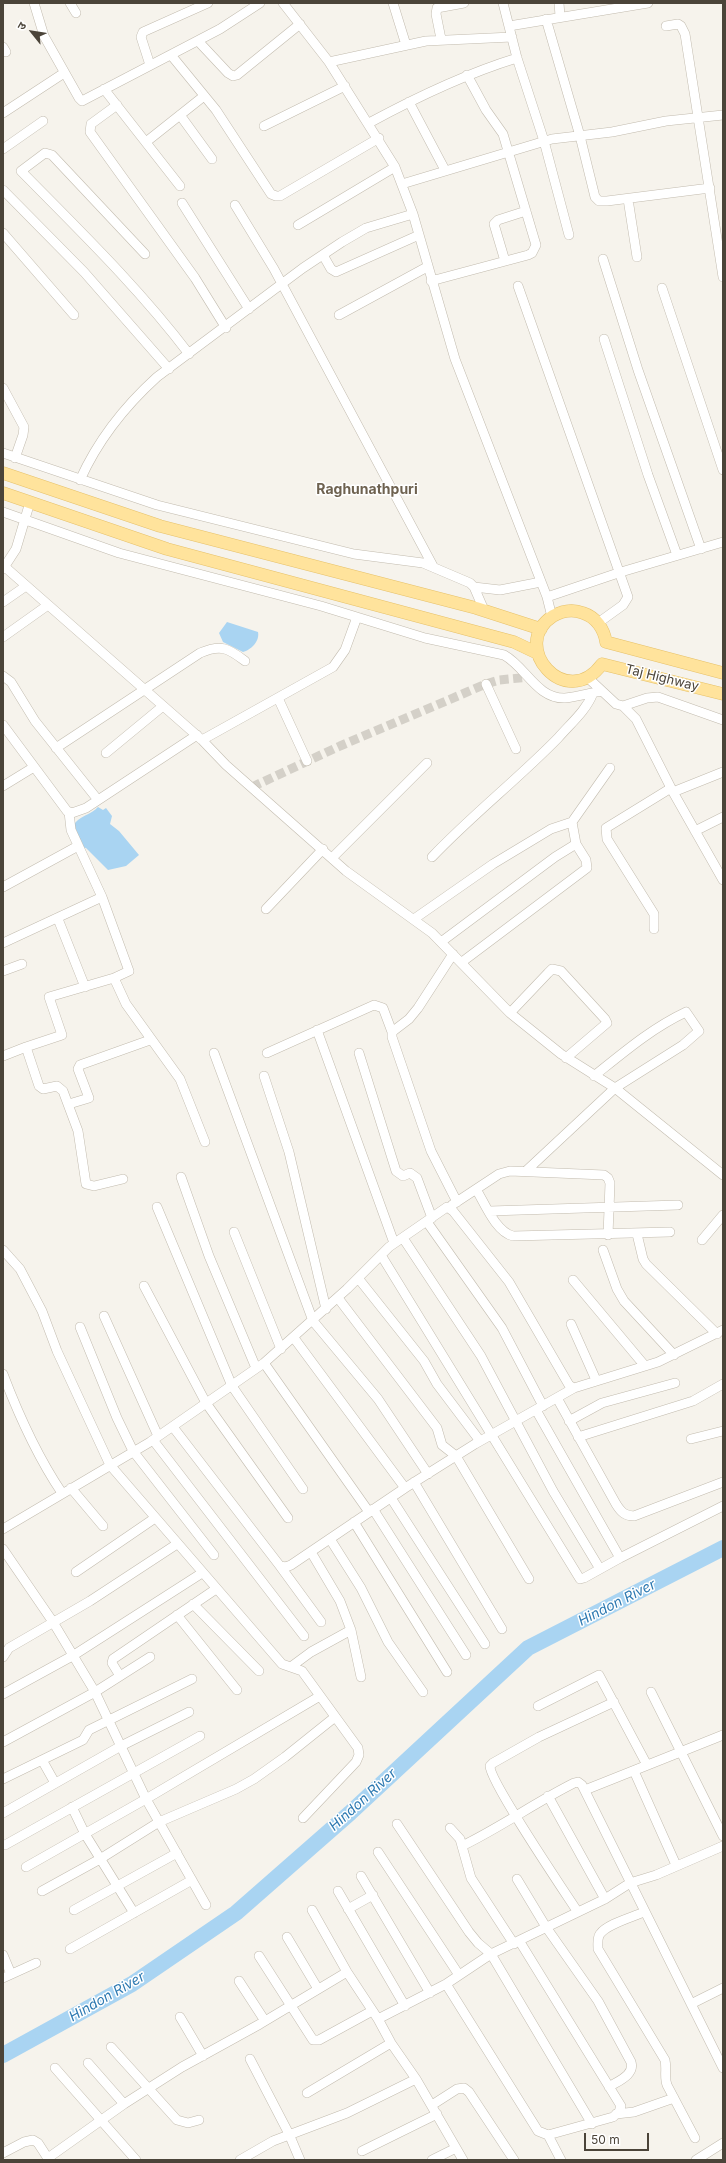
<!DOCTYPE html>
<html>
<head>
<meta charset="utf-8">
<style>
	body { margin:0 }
	#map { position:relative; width:726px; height:2163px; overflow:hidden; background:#f6f3ec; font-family:Inter,"Noto Sans Devanagari",sans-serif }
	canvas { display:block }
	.frame { position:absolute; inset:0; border:4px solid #4b4439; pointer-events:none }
	.north { position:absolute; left:12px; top:12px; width:40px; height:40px; -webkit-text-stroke:3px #fff; paint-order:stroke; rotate:300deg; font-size:11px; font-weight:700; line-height:16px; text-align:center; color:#4b4439 }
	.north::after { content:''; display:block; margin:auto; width:14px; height:18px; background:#4b4439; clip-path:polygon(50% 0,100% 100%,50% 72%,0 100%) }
	.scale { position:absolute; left:584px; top:2133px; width:65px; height:18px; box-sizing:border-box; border:2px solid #4b4439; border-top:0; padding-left:5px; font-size:12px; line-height:14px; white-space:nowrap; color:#4b4439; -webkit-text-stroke:3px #fff; paint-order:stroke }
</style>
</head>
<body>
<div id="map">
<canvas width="726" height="2163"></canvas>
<div class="frame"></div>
<div class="north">उ</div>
<div class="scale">50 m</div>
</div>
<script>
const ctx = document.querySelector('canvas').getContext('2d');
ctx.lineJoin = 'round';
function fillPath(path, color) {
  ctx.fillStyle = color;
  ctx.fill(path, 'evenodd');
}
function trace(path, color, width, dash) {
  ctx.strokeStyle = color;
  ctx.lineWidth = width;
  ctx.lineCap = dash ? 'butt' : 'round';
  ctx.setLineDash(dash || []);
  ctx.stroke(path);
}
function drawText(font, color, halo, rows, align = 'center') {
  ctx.font = font + ' Inter,sans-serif';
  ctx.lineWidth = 3;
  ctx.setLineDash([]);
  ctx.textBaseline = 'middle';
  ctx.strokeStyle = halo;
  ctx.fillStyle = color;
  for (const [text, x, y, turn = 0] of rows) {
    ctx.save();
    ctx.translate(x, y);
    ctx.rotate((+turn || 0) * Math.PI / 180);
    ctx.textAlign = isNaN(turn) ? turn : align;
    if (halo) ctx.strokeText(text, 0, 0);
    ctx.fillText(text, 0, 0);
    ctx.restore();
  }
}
fillPath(new Path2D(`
	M227,622L258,632C260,641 251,650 243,652L223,642L219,633Z
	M98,807L103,810L106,808L112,816L110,824L119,831L139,855L126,866L108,870L86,848L81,847L73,826C78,816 91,815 98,807Z`), '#a9d4f2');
trace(new Path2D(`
	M3,2055L132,1984L236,1913L350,1813L528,1648L723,1548`), '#a9d4f2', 16);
trace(new Path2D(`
	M252,787L340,746L486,684L499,680L530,677`), '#d4d0c8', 9, [9, 4.5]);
const minor = new Path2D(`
	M34,3L44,36L79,98L82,101L220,29L260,3
	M70,3L76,13
	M283,3L329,62L395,167L413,214L455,359L547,597L552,617
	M393,3L406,45
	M503,3L517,58L544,141L569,235
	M559,3L560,16
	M546,19L580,136L595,197L599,201H607L710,188
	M509,26L648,3
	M666,26L678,24L681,26L685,34L723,277
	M441,39L436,14L437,8L464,3
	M198,41L228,73L233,76L237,75L300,24
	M3,47L6,52
	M171,55L216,110L271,194L276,196H280L379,138
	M329,62L426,41L512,37
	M150,65L141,37L143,32L208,3
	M104,89L180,186
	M409,102L445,170
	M117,105L91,124L90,132L195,278L226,328
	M3,113L64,73
	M180,115L212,159
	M369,123C417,97 465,74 517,58
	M264,126L345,86
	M146,142L204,96
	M3,149L43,121
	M402,184L552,139L612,132L666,121L723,115
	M3,190L84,272L169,369
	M628,199L637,257
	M182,203L249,309
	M235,205L274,269L433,566
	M298,225L395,167
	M3,233L74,315
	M145,254L52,155L45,153L21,171C79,230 139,288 189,354
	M323,255L331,269L336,272L419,235
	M603,259L638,370L701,549
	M505,261L494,224L498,220L526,211
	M431,281L528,255L532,253L536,245L503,134L486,110L467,75
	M518,286L628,597L623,605L598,623
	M662,288L723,470
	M339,315L427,267
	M604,339L648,475L677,555
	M3,388L24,427L23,435L15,458
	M3,453L157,505L354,554L423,563L470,583L474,587L500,590L541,582
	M80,480C98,440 125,406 157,377L303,268L342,242L366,228L413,214
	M3,512L119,553L321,606L425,638L504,655C526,667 537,699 565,698C577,697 590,693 602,691
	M5,567L202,740L226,765L346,871L432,933L510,1013L561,1054L615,1088L723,1175
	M3,569L16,549L30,502
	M474,587L484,610
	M547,597L621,572L723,542
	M3,602L26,586
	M3,637L48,605
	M3,676L11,682L35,721L98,800
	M587,677L616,704L623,706L636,719L673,792L723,880
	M486,684L516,749
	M278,698L307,761
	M623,706L647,698L658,697L723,720
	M3,725L67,811L72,813L86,808L197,735
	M202,740L333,667L345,650L357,617
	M56,748L200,653C221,644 228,648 245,661
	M106,753L163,706
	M3,786L34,767
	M673,792L723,772
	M69,812L71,830L102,897L129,971L114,978L126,1004L180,1079L205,1142
	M695,831L723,817
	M432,857C472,815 518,779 558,738C571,723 586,711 593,693
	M332,858L427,763
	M3,887L78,846
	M266,909L323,849
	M58,919L85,987
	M414,919L493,864L551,829L572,822
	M654,929V914L607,839L606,828L671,788
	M441,942L555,857L576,844
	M3,943L102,897
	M453,954L418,1008L409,1019L392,1032V1037L431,1151L457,1202
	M462,962L587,868L586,860L576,844L572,822L610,768
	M3,971L22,964
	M510,1013L548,973L552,969L561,971L605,1019L607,1023L566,1058
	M317,1030L394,1243
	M26,1047L62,1035L49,997L114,978
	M214,1053L313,1321L378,1399L428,1474
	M267,1053L374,1005L383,1008L392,1032
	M359,1053L396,1171L403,1176L410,1173L417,1178L432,1218
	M3,1056L26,1047L39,1086L43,1089L57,1086L63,1091L78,1131L86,1184L94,1186L123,1179
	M264,1076L289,1152L326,1309
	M69,1104L89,1098L78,1069L80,1065L150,1040
	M526,1171L615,1088L683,1045L699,1031L686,1012C652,1028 624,1052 594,1076
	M181,1177L209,1256L256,1368
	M476,1189C485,1204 496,1232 513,1236L670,1232
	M452,1205L499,1174L510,1171L604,1175L608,1178L610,1183L608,1235
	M157,1207L232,1386L303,1489
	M490,1211L678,1205
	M427,1222L502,1328L543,1406
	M234,1232L281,1349
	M637,1234L643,1259L646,1264L717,1334
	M403,1238L481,1356L553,1491L600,1569
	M702,1240L723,1215
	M3,1250L20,1269L42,1311L57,1351L110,1465L282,1664L302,1671L358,1748L359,1755L356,1762L303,1818
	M603,1250L617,1289L624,1301L674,1355
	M381,1255L580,1579L584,1578L620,1558L723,1506
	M358,1278L424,1361L437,1384L480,1441
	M573,1280L645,1366
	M144,1286L206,1403L288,1518
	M338,1298L437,1428L442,1445L456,1456L529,1579
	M104,1316L158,1436
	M571,1324L596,1380
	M80,1327L117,1418L133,1451L214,1555
	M294,1338L405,1488
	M264,1363L369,1512
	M3,1374C19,1416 37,1456 62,1493
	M557,1398L616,1504C621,1512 625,1516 634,1516L723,1482
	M536,1410L620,1558
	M569,1421L602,1403L675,1383
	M173,1427L280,1566L286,1567L291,1565L405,1488L475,1444L574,1388
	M578,1437L693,1401L723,1384
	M691,1439L723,1431
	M153,1440L304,1636
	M414,1482L502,1629
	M71,1488L103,1526
	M391,1498L485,1644
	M373,1509L466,1655
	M354,1522L447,1672
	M3,1529L150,1442L264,1363L347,1289L389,1247L447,1207L453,1211L509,1282L569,1385L574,1388L658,1362L723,1330
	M330,1539L361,1588L388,1642L423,1692
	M3,1549L53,1622L95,1692L146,1799L206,1905
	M311,1552L340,1601L351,1630L361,1677
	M280,1566L321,1622
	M76,1572L155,1518
	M193,1604L259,1671
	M177,1615L237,1690
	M3,1657L9,1648L90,1601L177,1544
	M292,1666L311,1652L351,1630
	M120,1676L112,1663L113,1659L216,1589
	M651,1692L723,1836
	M3,1694L74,1655L202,1573
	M538,1706L599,1675L647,1765
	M3,1742L95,1692L150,1657
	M42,1760L55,1783
	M634,1771L676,1865
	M3,1779L83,1740L89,1730L192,1679
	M585,1790L723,1735
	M548,1796L605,1899
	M72,1807L85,1834L134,1913
	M3,1813L121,1746L189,1712
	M397,1824L469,1932L478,1943L491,1954L592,2124
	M450,1828L460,1839L471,1878L514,1944
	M5,1845L200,1736
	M462,1846C501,1827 536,1802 574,1783L578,1782L582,1785L723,2068
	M378,1852L459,1975
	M26,1867L146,1799L320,1696
	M361,1876L430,1993
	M517,1879L546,1927L598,2001L631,2062C635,2075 618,2081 609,2087
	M42,1891L100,1859L159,1822L236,1789L254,1779L285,1757L335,1717
	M338,1891L405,2006
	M348,1909L373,1895
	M74,1910L177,1853
	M312,1910L347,1972L378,2019L391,2043L416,2079L463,2160
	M577,1911C564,1891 489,1780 490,1766L493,1763L539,1737L614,1702
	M644,1912C633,1917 607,1924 600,1934C597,1938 598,1944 598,1949L665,2060C667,2069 664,2077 667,2085L695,2138
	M287,1937L318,1989
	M70,1949L192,1880
	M3,1955L11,1974
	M259,1956L313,2040H319L372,2011
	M3,1978L36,1963
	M239,1981L265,2021
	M446,1984L538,2131L548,2135L613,2117L619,2112L621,2106L520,1942
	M691,2004L723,1988
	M180,2017L203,2056
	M378,2019L446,1984L491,1954L605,1899L630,1883L656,1875L723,1846
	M111,2047L177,2120L188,2123L199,2120
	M250,2059L289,2134L300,2160
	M88,2063L124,2104
	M55,2068L136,2160
	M307,2093L391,2043
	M432,2105L457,2089L464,2088L469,2092L514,2160
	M616,2114L634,2112L674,2098
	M548,2135L561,2160
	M362,2151L437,2114
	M3,2153L24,2142L33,2140L38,2143L49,2160
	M48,2158L124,2104L182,2067L260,2024L347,1972
	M240,2160L273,2141L347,2113L416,2079
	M432,2160L456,2148
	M696,2160L723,2143`);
const major = new Path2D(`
	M3,473L160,526L476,608L541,629
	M3,493L167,549L514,642L537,653
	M723,673L606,642C604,629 596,617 583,613C573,609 562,611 553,616C508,645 566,713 602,664L723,694`);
trace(minor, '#c2bbae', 10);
trace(major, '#e6c16a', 13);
trace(minor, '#fff', 9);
trace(major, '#ffe39c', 12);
drawText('13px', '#4b4439', '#fff', [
	["Taj Highway",662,678,14]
]);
drawText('bold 14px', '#6e6250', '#fff', [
	["Raghunathpuri",367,490]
]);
drawText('italic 14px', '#2e7ab2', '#fff', [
	["Hindon River",617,1603,-27],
	["Hindon River",363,1800,-42],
	["Hindon River",107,1997,-30]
]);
</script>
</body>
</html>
